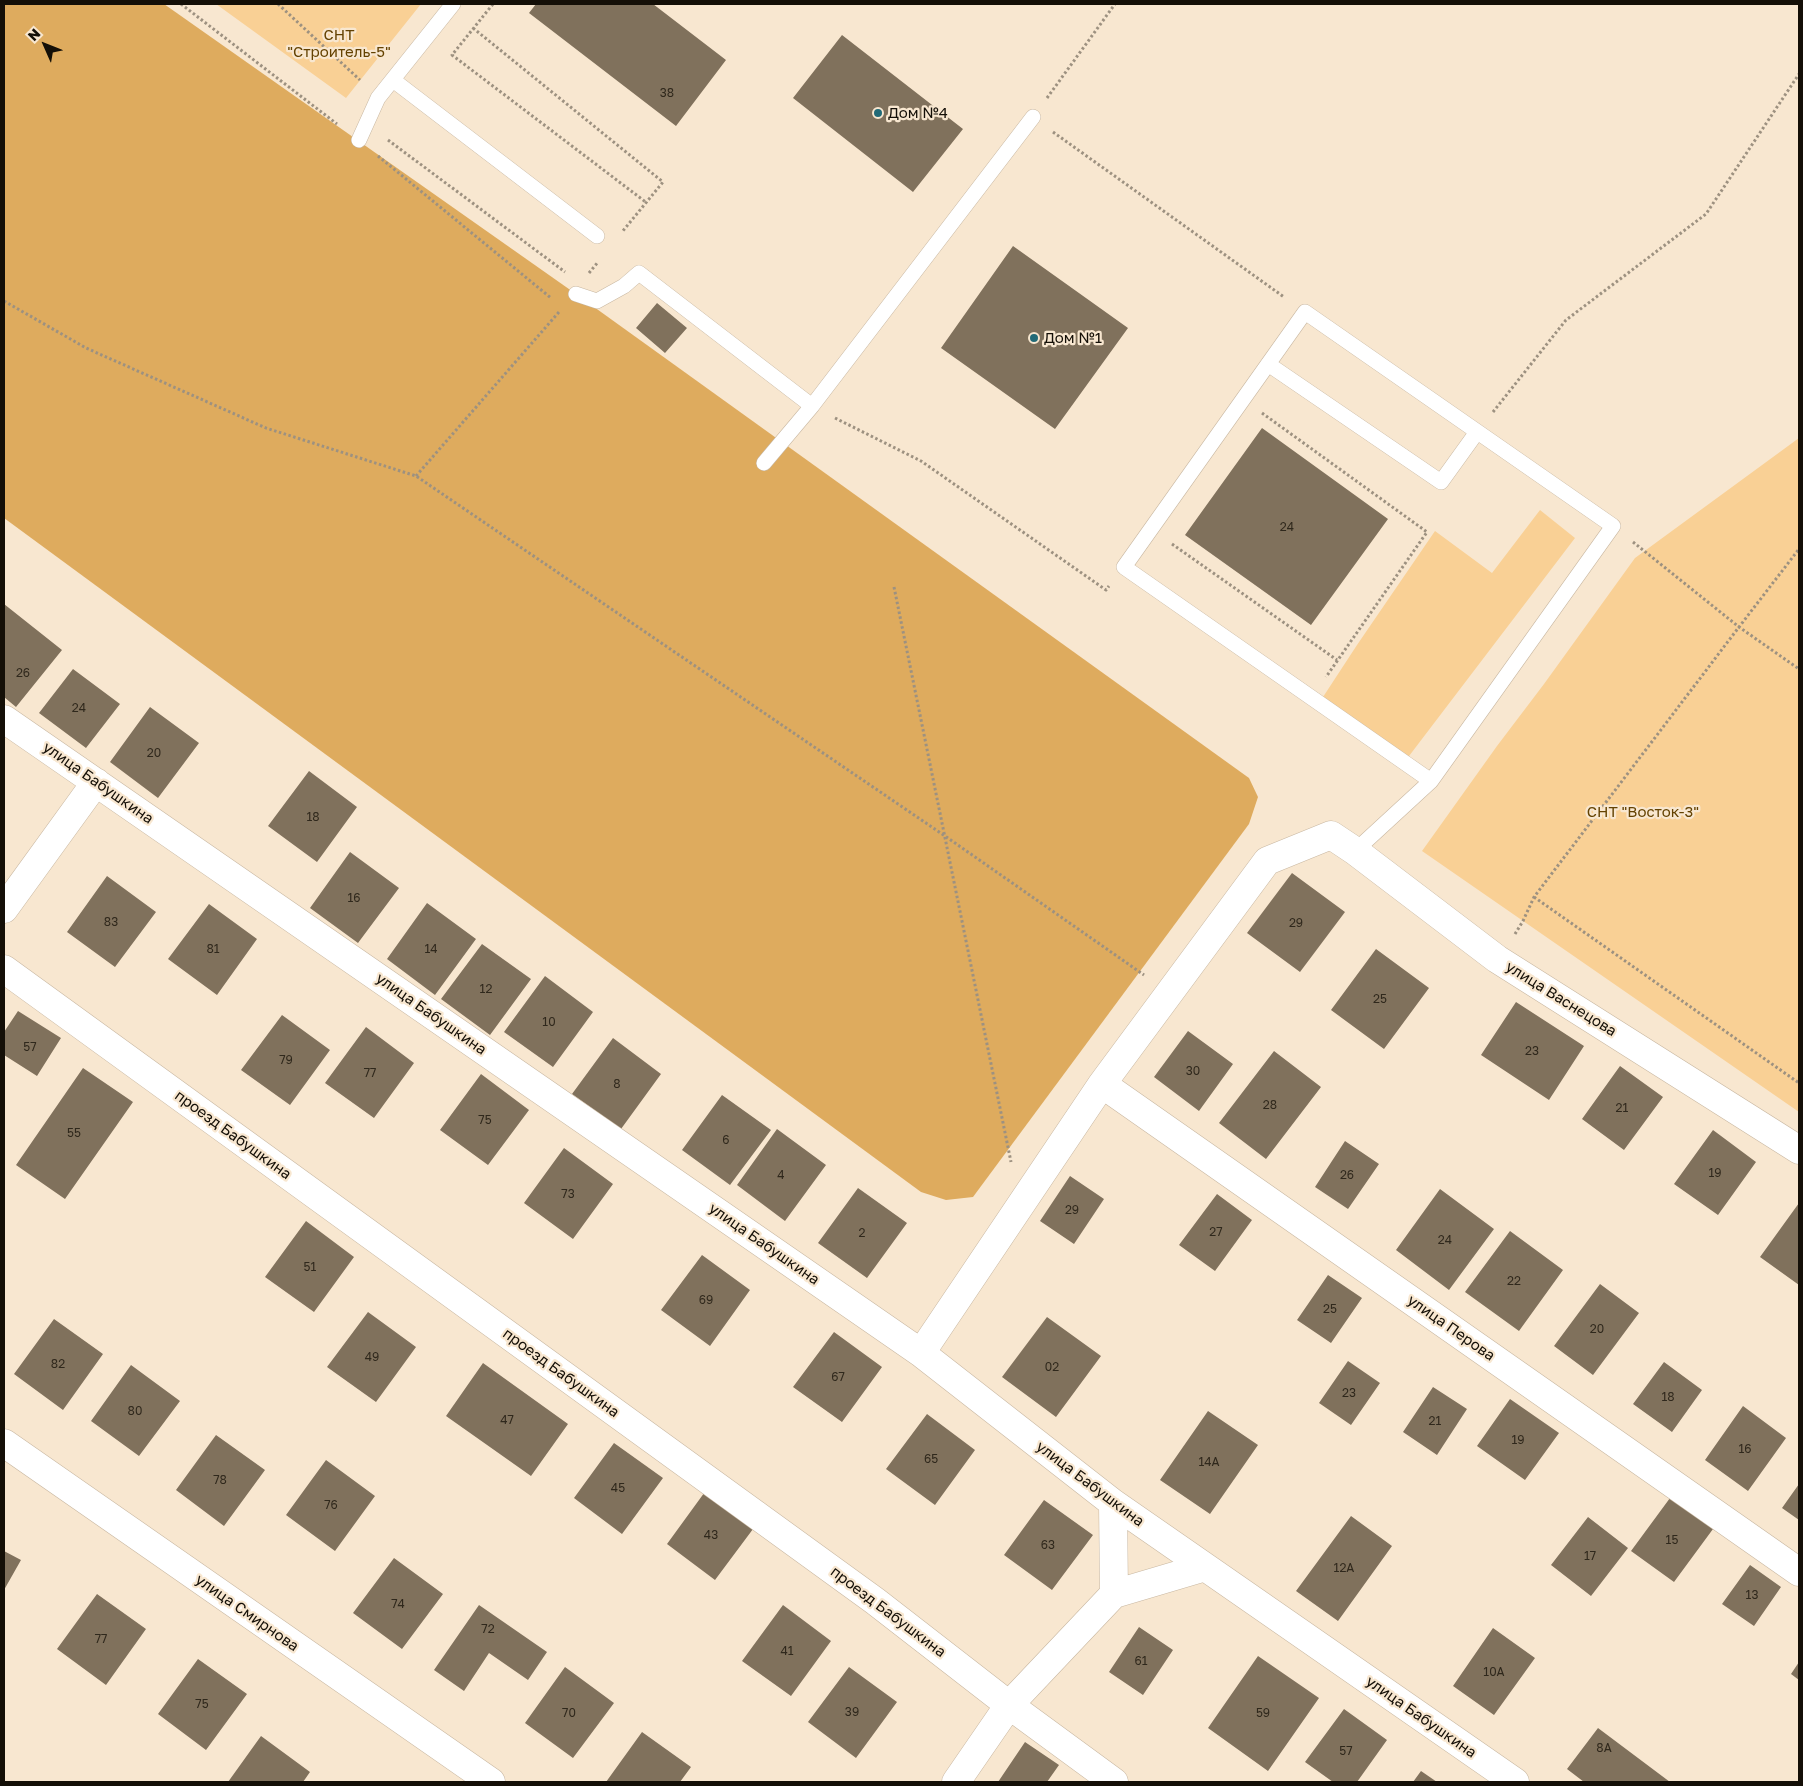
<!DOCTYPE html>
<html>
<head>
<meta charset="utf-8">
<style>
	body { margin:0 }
	#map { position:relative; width:1803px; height:1786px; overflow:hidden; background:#f8e7d0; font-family:"Golos Text",sans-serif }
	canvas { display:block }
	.frame { position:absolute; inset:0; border:5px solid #140f07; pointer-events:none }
	.north { position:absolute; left:20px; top:20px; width:50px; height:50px; -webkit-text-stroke:4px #f8e7d0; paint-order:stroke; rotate:314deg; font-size:14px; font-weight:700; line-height:20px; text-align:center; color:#140f07 }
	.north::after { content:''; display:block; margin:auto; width:18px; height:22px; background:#140f07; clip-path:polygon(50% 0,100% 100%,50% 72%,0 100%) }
</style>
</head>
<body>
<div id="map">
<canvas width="1803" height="1786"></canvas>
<div class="frame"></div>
<div class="north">N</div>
</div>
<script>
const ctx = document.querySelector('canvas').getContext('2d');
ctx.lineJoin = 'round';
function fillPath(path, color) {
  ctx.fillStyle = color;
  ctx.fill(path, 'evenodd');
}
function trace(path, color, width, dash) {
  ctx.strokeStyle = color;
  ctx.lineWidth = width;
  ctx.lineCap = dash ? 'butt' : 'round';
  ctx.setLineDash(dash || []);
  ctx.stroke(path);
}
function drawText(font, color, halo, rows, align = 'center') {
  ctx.font = font + ' "Golos Text",sans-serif';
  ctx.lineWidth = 4.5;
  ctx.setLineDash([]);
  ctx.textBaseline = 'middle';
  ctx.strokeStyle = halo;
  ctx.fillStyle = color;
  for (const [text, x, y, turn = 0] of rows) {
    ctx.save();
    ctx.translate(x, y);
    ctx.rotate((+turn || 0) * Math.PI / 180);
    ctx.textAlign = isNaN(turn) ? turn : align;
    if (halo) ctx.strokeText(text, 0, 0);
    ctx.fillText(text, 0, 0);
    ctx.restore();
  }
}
fillPath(new Path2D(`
	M216,4H421L346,98Z
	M1799,438V1112L1422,851L1497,746L1544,684L1635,558Z
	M1540,510L1575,538L1406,760L1323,697L1357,645L1435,531L1492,573Z`), '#f9d095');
fillPath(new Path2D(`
	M4,4H164L576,294L1249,778L1258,797L1249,824L973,1197L946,1200L921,1192L4,518Z`), '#deab5e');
fillPath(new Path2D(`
	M536,4H653L726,60L676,126L529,13Z
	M842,35L963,129L913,192L793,98Z
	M1013,246L1128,328L1055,429L941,348Z
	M657,303L687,328L665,353L636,328Z
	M1262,428L1388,519L1311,625L1185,535Z
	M4,604L62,650L16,707L4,697Z
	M73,669L120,704L86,748L39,713Z
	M150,707L199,743L158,798L110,762Z
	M309,771L357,807L317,862L268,826Z
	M350,852L399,888L358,943L310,908Z
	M1292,873L1345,912L1300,972L1247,933Z
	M107,876L156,912L115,967L67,932Z
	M427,903L476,939L435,995L387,959Z
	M209,904L257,939L217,995L168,959Z
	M482,944L531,979L490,1035L441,999Z
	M1376,949L1429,988L1384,1049L1331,1010Z
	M545,976L593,1012L553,1067L504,1032Z
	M1516,1002L1584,1046L1549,1100L1481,1055Z
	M18,1011L61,1038L37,1076L4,1055V1032Z
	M282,1015L330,1050L290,1105L241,1070Z
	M366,1027L414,1063L374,1118L325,1083Z
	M1188,1031L1233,1064L1199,1111L1154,1077Z
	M613,1038L661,1074L621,1129L572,1094Z
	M1274,1051L1321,1087L1266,1159L1219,1123Z
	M1620,1066L1663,1097L1624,1150L1582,1119Z
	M83,1068L133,1102L65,1199L16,1165Z
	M481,1074L529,1110L488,1165L440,1130Z
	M722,1095L771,1130L730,1185L682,1150Z
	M777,1129L826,1165L785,1221L737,1185Z
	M1713,1130L1756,1162L1718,1215L1674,1184Z
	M1345,1141L1379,1164L1348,1209L1315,1187Z
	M564,1148L613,1184L573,1239L524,1203Z
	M1070,1176L1104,1199L1074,1244L1040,1221Z
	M858,1188L907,1223L867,1278L818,1243Z
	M1440,1189L1494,1229L1449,1290L1396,1250Z
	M1217,1194L1252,1220L1215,1271L1179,1245Z
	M1799,1203V1285L1760,1257Z
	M306,1221L354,1257L314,1312L265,1277Z
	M1510,1231L1563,1270L1519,1331L1465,1292Z
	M702,1255L750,1290L710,1346L661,1310Z
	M1328,1275L1362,1298L1331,1343L1297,1320Z
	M1600,1284L1639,1313L1593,1375L1554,1346Z
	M368,1312L416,1347L376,1402L327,1367Z
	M1047,1317L1101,1356L1056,1417L1002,1377Z
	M54,1319L103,1354L63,1410L14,1374Z
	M834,1332L882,1367L842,1422L793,1387Z
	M1348,1361L1380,1383L1351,1425L1319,1403Z
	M1664,1362L1702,1390L1672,1432L1633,1404Z
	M483,1363L568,1424L531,1476L446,1416Z
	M131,1365L180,1401L139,1456L91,1421Z
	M1433,1387L1467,1409L1437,1455L1403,1432Z
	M1510,1399L1559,1433L1525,1480L1477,1446Z
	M1743,1406L1786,1438L1748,1491L1705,1460Z
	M1208,1411L1258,1445L1210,1514L1160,1480Z
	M927,1414L975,1450L935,1505L886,1469Z
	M216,1435L265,1470L224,1526L176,1490Z
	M614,1443L663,1478L622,1534L574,1498Z
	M326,1460L375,1496L335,1551L286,1515Z
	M1799,1484V1520L1782,1508Z
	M707,1489L756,1525L715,1580L667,1544Z
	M1670,1498L1713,1529L1674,1582L1631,1551Z
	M1044,1500L1093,1535L1052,1590L1004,1555Z
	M1351,1516L1392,1546L1338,1621L1296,1591Z
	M1588,1517L1628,1548L1591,1596L1551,1565Z
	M4,1551L21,1560L4,1590Z
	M394,1558L443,1594L402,1649L353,1613Z
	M1750,1565L1781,1587L1754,1626L1722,1604Z
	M97,1594L146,1629L106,1685L57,1649Z
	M479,1605L547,1652L528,1680L489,1653L464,1691L434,1670Z
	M783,1605L831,1641L791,1696L742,1661Z
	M1139,1627L1173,1650L1143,1695L1109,1672Z
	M1493,1628L1535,1658L1494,1715L1453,1686Z
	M1258,1656L1319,1698L1268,1771L1208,1728Z
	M198,1659L247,1694L206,1750L158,1714Z
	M1799,1662V1680L1791,1674Z
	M565,1667L614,1703L573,1758L525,1723Z
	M849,1667L897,1702L856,1758L808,1722Z
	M1344,1709L1387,1740L1357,1782H1333L1305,1762Z
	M1598,1728L1670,1782H1584L1567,1769Z
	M642,1732L691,1767L680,1782H606Z
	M261,1736L310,1772L303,1782H228Z
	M1025,1742L1059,1765L1047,1782H998Z
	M1421,1771L1437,1782H1413Z`), '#80715c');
const service = new Path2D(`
	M393,80L597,236
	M359,140L378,98L453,4
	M576,294L597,301L624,286L639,273L812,406
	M1268,364L1441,482L1477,432
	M764,463L812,406L1033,117
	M1355,851L1431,781L1613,526L1305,312L1124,567L1431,781`);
const minor = new Path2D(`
	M4,719L921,1353L1113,1503L1515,1782
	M4,909L96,782
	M4,969L875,1601L1009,1705L1114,1782
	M1102,1084L1799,1572
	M921,1353L1102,1084L1267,861L1331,835L1355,851L1497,959L1799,1150
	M4,1443L491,1782
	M1114,1594L1205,1567
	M956,1782L1009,1705L1114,1594L1113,1503`);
trace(service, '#c8b7a1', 16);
trace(minor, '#c8b7a1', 29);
trace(new Path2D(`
	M181,4L337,124
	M278,4L360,80
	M493,4L452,55L647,203
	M473,28L663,182L622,232
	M1047,98L1115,4
	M1053,132L1284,297
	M388,140L565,272
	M378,156L551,298
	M589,273L598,262
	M4,301L86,348L266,428L416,476L945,836L1144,975
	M1493,412L1566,320L1706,214L1799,74
	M1262,413L1427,532L1326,677
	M835,418L921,461L1106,590L1109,586
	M416,476L559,312
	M1633,542L1739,627L1799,669
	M1172,544L1337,660
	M894,587L1011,1162
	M1534,897L1799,1083
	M1515,934L1523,921L1534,897L1739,627L1799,549`), '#9d9180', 3, [2.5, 2.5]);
trace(service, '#fff', 15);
trace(minor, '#fff', 28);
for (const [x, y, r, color] of [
	[878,113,5,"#226a77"],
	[1034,338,5,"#226a77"]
]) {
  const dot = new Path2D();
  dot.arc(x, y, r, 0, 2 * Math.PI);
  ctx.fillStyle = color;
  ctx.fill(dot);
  trace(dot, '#f8e7d0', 2);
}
drawText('12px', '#2f281c', null, [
	["38",667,93],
	["24",1287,527],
	["26",23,673],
	["24",79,708],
	["20",154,753],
	["18",313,817],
	["16",354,898],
	["83",111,922],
	["29",1296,923],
	["81",213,949],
	["14",431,949],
	["12",486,989],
	["25",1380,999],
	["10",549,1022],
	["57",30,1047],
	["23",1532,1051],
	["79",286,1060],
	["30",1193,1071],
	["77",370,1073],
	["8",617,1084],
	["28",1270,1105],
	["21",1622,1108],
	["75",485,1120],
	["55",74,1133],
	["6",726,1140],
	["19",1715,1173],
	["4",781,1175],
	["26",1347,1175],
	["73",568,1194],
	["29",1072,1210],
	["27",1216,1232],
	["2",862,1233],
	["24",1445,1240],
	["51",310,1267],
	["22",1514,1281],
	["69",706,1300],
	["25",1330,1309],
	["20",1597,1329],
	["49",372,1357],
	["82",58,1364],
	["02",1052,1367],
	["67",838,1377],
	["23",1349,1393],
	["18",1668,1397],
	["80",135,1411],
	["47",507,1420],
	["21",1435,1421],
	["19",1518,1440],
	["16",1745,1449],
	["65",931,1459],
	["14А",1209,1462],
	["78",220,1480],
	["45",618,1488],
	["76",331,1505],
	["43",711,1535],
	["15",1672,1540],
	["63",1048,1545],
	["17",1590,1556],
	["12А",1344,1568],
	["13",1752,1595],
	["74",398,1604],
	["72",488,1629],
	["77",101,1639],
	["41",787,1651],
	["61",1141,1661],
	["10А",1494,1672],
	["75",202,1704],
	["39",852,1712],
	["70",569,1713],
	["59",1263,1713],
	["8А",1604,1748],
	["57",1346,1751]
]);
drawText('15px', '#644201', '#f8e7d0', [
	["СНТ",339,35],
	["\"Строитель-5\"",339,52],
	["СНТ \"Восток-3\"",1643,812]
]);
drawText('15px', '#140f07', '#f8e7d0', [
	["Дом №4",888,113],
	["Дом №1",1044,338]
], 'left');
drawText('15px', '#140f07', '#f8e7d0', [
	["улица Бабушкина",98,783,35],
	["улица Васнецова",1561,999,32],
	["улица Бабушкина",431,1014,35],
	["проезд Бабушкина",233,1135,36],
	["улица Бабушкина",764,1244,35],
	["улица Перова",1451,1328,35],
	["проезд Бабушкина",561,1373,36],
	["улица Бабушкина",1090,1484,37],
	["проезд Бабушкина",888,1612,37],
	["улица Смирнова",247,1613,35],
	["улица Бабушкина",1421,1717,35]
]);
</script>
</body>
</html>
